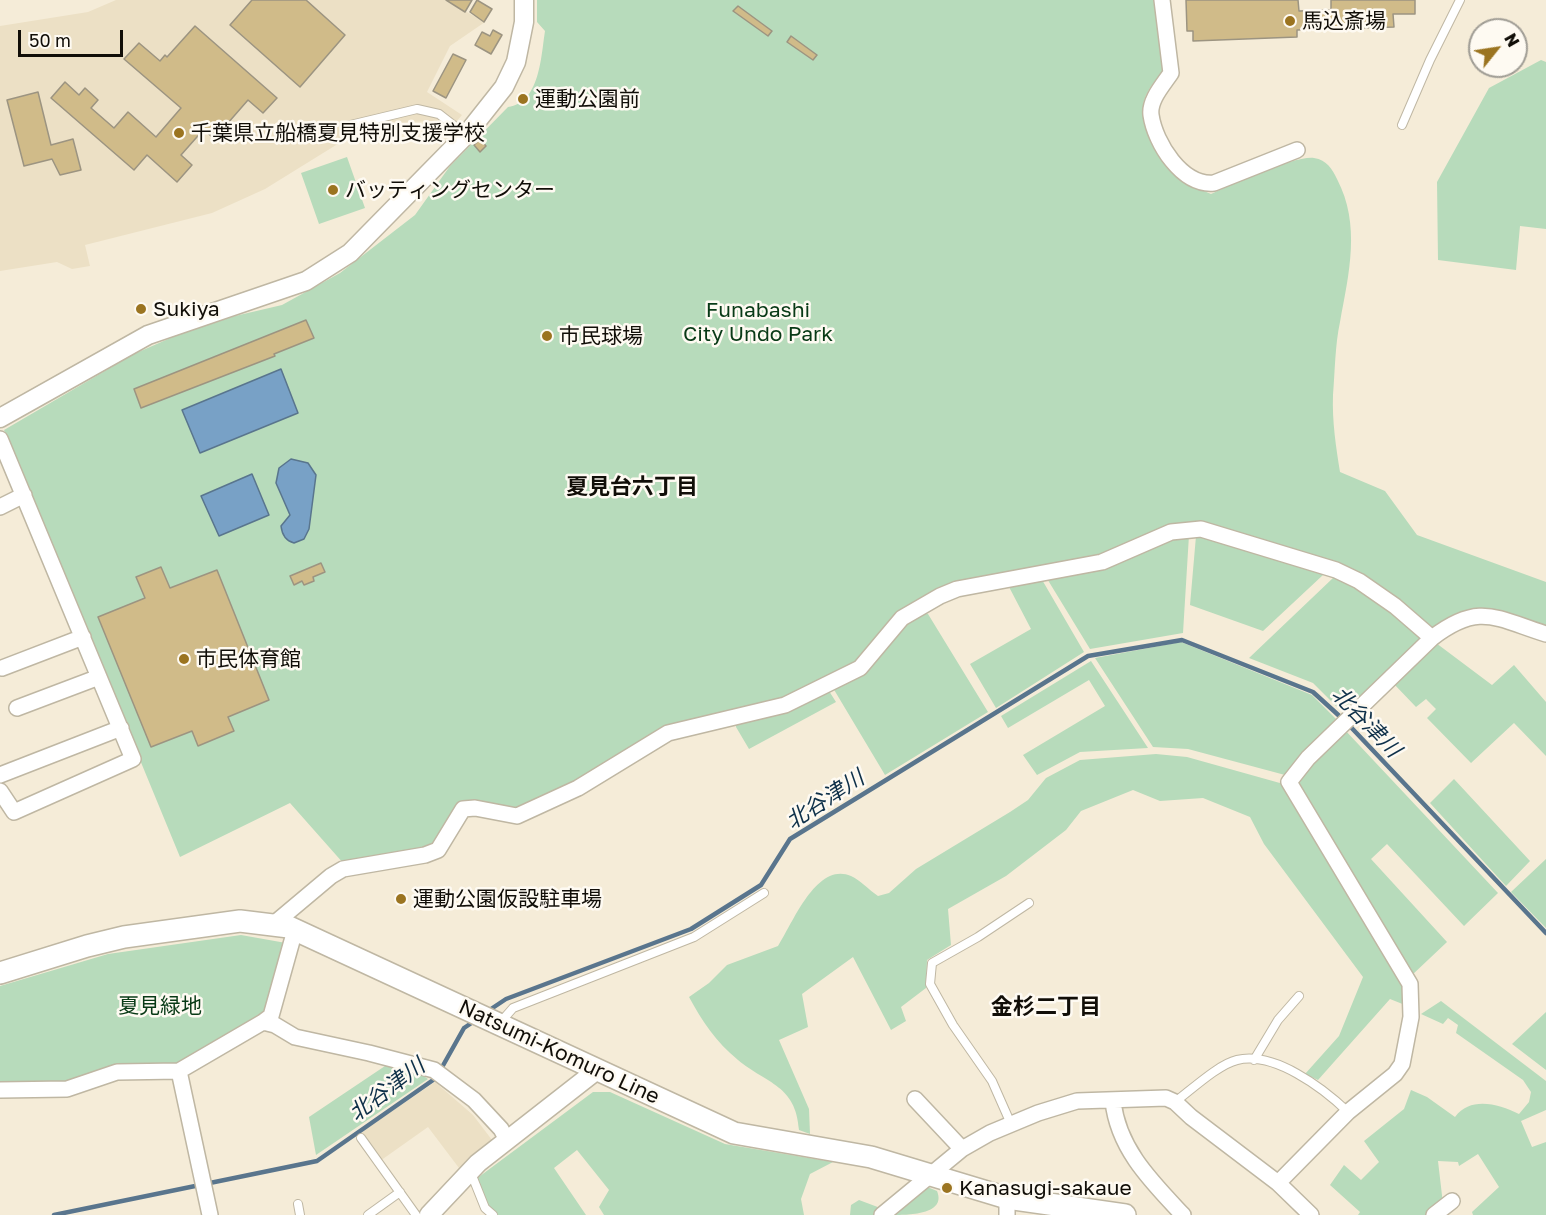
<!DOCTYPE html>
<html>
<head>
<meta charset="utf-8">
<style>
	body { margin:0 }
	#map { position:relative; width:1546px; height:1215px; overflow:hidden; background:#f5ecd8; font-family:"Golos Text",sans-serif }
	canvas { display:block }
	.north { position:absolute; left:1468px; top:18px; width:60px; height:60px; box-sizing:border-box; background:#fefaf2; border:2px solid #9f9c94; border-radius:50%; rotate:60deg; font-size:16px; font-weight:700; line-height:24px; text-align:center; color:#110e08 }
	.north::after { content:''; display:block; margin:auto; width:21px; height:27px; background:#9b7420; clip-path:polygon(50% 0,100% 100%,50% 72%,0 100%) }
	.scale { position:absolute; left:18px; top:30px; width:105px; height:27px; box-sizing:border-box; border:3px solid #110e08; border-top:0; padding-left:8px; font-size:18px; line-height:21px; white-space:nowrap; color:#110e08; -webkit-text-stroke:4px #fefaf2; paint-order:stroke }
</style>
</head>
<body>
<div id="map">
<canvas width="1546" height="1215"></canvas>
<div class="north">N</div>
<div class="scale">50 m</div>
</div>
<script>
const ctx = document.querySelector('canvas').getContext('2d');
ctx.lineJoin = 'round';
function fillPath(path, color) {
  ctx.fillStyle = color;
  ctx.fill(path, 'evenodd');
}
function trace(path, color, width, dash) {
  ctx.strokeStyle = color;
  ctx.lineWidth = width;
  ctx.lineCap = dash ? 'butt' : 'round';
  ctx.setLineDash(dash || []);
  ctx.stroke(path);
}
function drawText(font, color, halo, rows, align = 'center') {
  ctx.font = font + ' "Golos Text","Noto Sans JP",sans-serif';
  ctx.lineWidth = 5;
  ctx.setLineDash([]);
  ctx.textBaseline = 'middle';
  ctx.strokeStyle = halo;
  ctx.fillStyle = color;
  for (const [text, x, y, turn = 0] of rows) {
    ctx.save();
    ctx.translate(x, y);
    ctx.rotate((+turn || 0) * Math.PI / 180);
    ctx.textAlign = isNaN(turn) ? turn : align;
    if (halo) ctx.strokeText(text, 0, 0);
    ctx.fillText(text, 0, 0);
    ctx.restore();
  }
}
fillPath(new Path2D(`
	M116,0H445L485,22L450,46L427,92L462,115L450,129L433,121L392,123L372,128L349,137L265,189L212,213L85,245L90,266L72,269L57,262L0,271V26L88,12Z
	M435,1082L473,1115L492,1140L459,1168L428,1127L380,1161L360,1133Z`), '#ece0c5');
fillPath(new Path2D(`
	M537,0H1155L1165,68C1157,79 1143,93 1143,108C1142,121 1158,158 1167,168C1178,181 1196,187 1211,194C1230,185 1296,155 1314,158C1327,160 1332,169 1337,179C1361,225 1349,273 1340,322C1335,345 1335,371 1333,395C1332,421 1336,447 1340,472L1385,491L1417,535L1546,582V642C1499,615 1484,596 1433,629L1369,582L1196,522L1100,557L956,582L862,662L778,701L686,724L578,783L517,809L480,804L436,848L344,864L290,803L180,857L4,430L134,354L175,336L235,316L282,305L340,273L415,215L450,166L508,107C540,103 541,56 545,31L537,22Z
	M1541,60L1546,62V229L1520,226L1516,270L1438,260L1437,182L1489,88Z
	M347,157L365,208L319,224L301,173Z
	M1181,534L1189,535L1183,633L1090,649L1046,577Z
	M1205,535L1320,571L1323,575L1263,631L1190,605L1196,536Z
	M1339,576L1371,593L1424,635L1346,716L1313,683L1249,658L1333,578Z
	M1041,578L1084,652L996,708L970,664L1031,629L1008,585Z
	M923,611L928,614L988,712L885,775L833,688L906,620Z
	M1181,642L1312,695L1338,721L1285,775L1188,749L1153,747L1095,658Z
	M1436,643L1492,685L1514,665L1546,702V756L1514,723L1471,763L1427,718L1436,709L1426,699L1416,707L1393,683Z
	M1091,661L1148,748L1080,752L1037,775L1023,755L1105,706L1089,680L1008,728L1001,716Z
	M829,691L836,702L749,749L736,727V722Z
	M1344,729L1498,893L1464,926L1387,844L1371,859L1447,942L1411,976L1295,779Z
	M1156,754L1187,757L1287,785L1402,983L1405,1005L1390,999L1318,1080L1305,1074L1339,1036L1363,977L1264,844L1250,817L1203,798L1160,801L1133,790L1081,811L1066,830L1006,876L948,909L951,945L927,960L926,988L901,1007L906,1021L891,1030L853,957L802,994L808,1027L779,1040L809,1109L810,1134L799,1130C796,1085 767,1084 738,1060C716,1042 702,1021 689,997L709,983L727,965L778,946C792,925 816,861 851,876C860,880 869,890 878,896L889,893L916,869L1010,812L1028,800L1046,778L1080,760Z
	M1454,779L1530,861L1506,886L1430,803Z
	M1546,859V928L1511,892Z
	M241,935L286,943L266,1013L181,1064L66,1083L0,1082V986L108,954Z
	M1441,1001L1546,1081V1110L1521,1121L1532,1147L1546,1142V1215H1473L1472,1212L1499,1187L1478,1154L1459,1166L1458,1162L1438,1161L1443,1204L1425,1215H1358L1360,1212L1330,1185L1344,1165L1361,1180L1379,1162L1364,1141L1404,1109L1411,1090L1427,1097L1455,1117C1471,1096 1498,1104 1519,1114L1529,1102L1531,1092L1523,1080L1456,1033L1458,1025L1448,1018L1443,1024L1421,1014Z
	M1546,1012V1070L1512,1044Z
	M385,1066L418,1072L428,1079L316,1155L309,1117Z
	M593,1092H610L725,1144L833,1162L810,1174L801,1199L804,1215H604L599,1207L609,1190L577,1150L554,1168L586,1215H498L488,1208L476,1179Z
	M925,1186L937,1191C947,1215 907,1215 891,1215Z
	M859,1200L883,1209L876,1215H850L851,1205Z`), '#b7dbbb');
const water = new Path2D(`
	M281,369L298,413L200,453L182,410Z
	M291,459L308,463L316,475L309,529L304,539L294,543C286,541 282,535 281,526L290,515L276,483L279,468Z
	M252,474L269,515L219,536L201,496Z`);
fillPath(water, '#78a1c6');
trace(water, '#59758d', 1.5);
trace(new Path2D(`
	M488,1011L506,999L691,929L761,885L790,839L1088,656L1182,640L1313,692L1346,722L1546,933
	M54,1215L317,1161L436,1078L464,1028L476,1020`), '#59758d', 4.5);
const building = new Path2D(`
	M252,0H306L345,35L300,87L230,25Z
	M446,0H472L465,12Z
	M477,0L492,9L484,22L470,12Z
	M1186,0H1298L1299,11L1331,10V0H1415V14H1393L1394,27L1297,30V37L1193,41V31H1187Z
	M738,6L772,31L768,36L733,11Z
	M195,26L277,98L263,113L248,100L214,139L204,129L181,155L192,165L177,182L147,155L134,170L51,98L65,82L79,95L85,88L98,100L91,108L114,128L128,112L156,137L181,108L124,59L139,43L160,61L165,55L167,57Z
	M493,30L502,35L491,54L475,45L482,32L490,36Z
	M791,36L817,55L813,60L787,42Z
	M453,54L466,60L446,98L433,91Z
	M38,92L51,145L73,139L81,170L60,175L52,159L24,166L7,100Z
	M480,139L486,146L480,152L474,145Z
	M306,320L314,338L274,354L275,356L141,408L134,389Z
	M321,563L325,572L313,577L314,581L304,585L302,581L294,585L290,576Z
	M161,567L170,588L217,570L269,700L228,717L234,731L198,746L192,731L151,747L98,617L145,598L136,577Z`);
fillPath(building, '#d0bb89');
trace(building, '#9c9481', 1.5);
const service = new Path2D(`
	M1402,125L1430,60L1460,0
	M346,126L417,109L439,114L466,135
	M499,1024L513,1008L694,937L764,893
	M1254,1060L1278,1020L1299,996
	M1175,1102C1191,1090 1219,1064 1237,1060C1274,1051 1323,1088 1348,1112
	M1011,1124L992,1081L953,1025L930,984L932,963L978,937L1029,903
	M361,1138L416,1215
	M471,1173L485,1208L493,1215
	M298,1204L300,1215
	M368,1215L400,1192`);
const minor = new Path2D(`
	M1162,0L1171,73C1163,85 1149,100 1151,115C1155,143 1182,186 1214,183L1297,150
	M0,439L133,759L14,812L0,791
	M0,507L24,495
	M2,668L83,637
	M17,708L99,677
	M0,775L121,728
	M275,923L331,876L343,869L425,855L438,850L463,809L475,808L517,816L578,788L668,733L785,705L860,668L902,618L940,596L957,589L1102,562L1171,532L1201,529L1336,570L1359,581L1395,606L1432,638C1479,602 1495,618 1546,634
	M263,1022L271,1016L295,930
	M179,1071L210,1215
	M0,1090L67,1089L117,1072L179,1071L263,1022L275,1025L295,1037L369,1053L434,1070L474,1100L501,1129L507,1140
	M915,1099L962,1149
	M1113,1101C1118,1149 1152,1182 1183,1215
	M1278,1183L1311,1215
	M882,1215L962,1149L990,1133L1038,1113L1077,1101L1166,1098L1175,1102L1191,1117L1278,1183L1348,1112L1395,1074L1402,1064L1411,1017L1410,984L1289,782L1308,758L1432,638
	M1007,1215V1198
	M1434,1215L1452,1201`);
const tertiary = new Path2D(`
	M0,418L148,335L306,281L350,253L466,135L504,87L516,62L524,22V0
	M429,1215L478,1163L597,1070`);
const secondary = new Path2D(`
	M0,973L87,946L124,937L240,921L289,927L734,1133L871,1157L1007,1198L1125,1215`);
trace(service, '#bfb7a3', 10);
trace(minor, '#bfb7a3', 18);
trace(tertiary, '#bfb7a3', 21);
trace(secondary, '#bfb7a3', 24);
trace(service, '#fff', 8);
trace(minor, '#fff', 15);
trace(tertiary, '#fff', 18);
trace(secondary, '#fff', 21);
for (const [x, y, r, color] of [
	[1290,21,6,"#9b7420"],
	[523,99,6,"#9b7420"],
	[179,133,6,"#9b7420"],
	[333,190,6,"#9b7420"],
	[141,309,6,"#9b7420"],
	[547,336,6,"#9b7420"],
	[184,659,6,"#9b7420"],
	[401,899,6,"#9b7420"],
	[947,1188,6,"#9b7420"]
]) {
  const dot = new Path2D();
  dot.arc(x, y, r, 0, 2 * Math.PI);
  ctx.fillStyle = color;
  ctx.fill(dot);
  trace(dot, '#fefaf2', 2);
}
drawText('21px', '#110e08', '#fefaf2', [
	["馬込斎場",1302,21],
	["運動公園前",535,99],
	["千葉県立船橋夏見特別支援学校",191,133],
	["バッティングセンター",345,190],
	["Sukiya",153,309],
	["市民球場",559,336],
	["市民体育館",196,659],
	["運動公園仮設駐車場",413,899],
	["Kanasugi-sakaue",959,1188]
], 'left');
drawText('21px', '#083a16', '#fefaf2', [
	["Funabashi",758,310],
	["City Undo Park",758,334],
	["夏見緑地",160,1006]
]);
drawText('21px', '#110e08', '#fefaf2', [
	["Natsumi-Komuro Line",559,1052,25]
]);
drawText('bold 22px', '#110e08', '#fefaf2', [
	["夏見台六丁目",632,487],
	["金杉二丁目",1046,1007]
]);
drawText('italic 22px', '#0e3049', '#fefaf2', [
	["北谷津川",1366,722,46],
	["北谷津川",825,800,-33],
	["北谷津川",387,1090,-37]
]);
</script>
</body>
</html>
